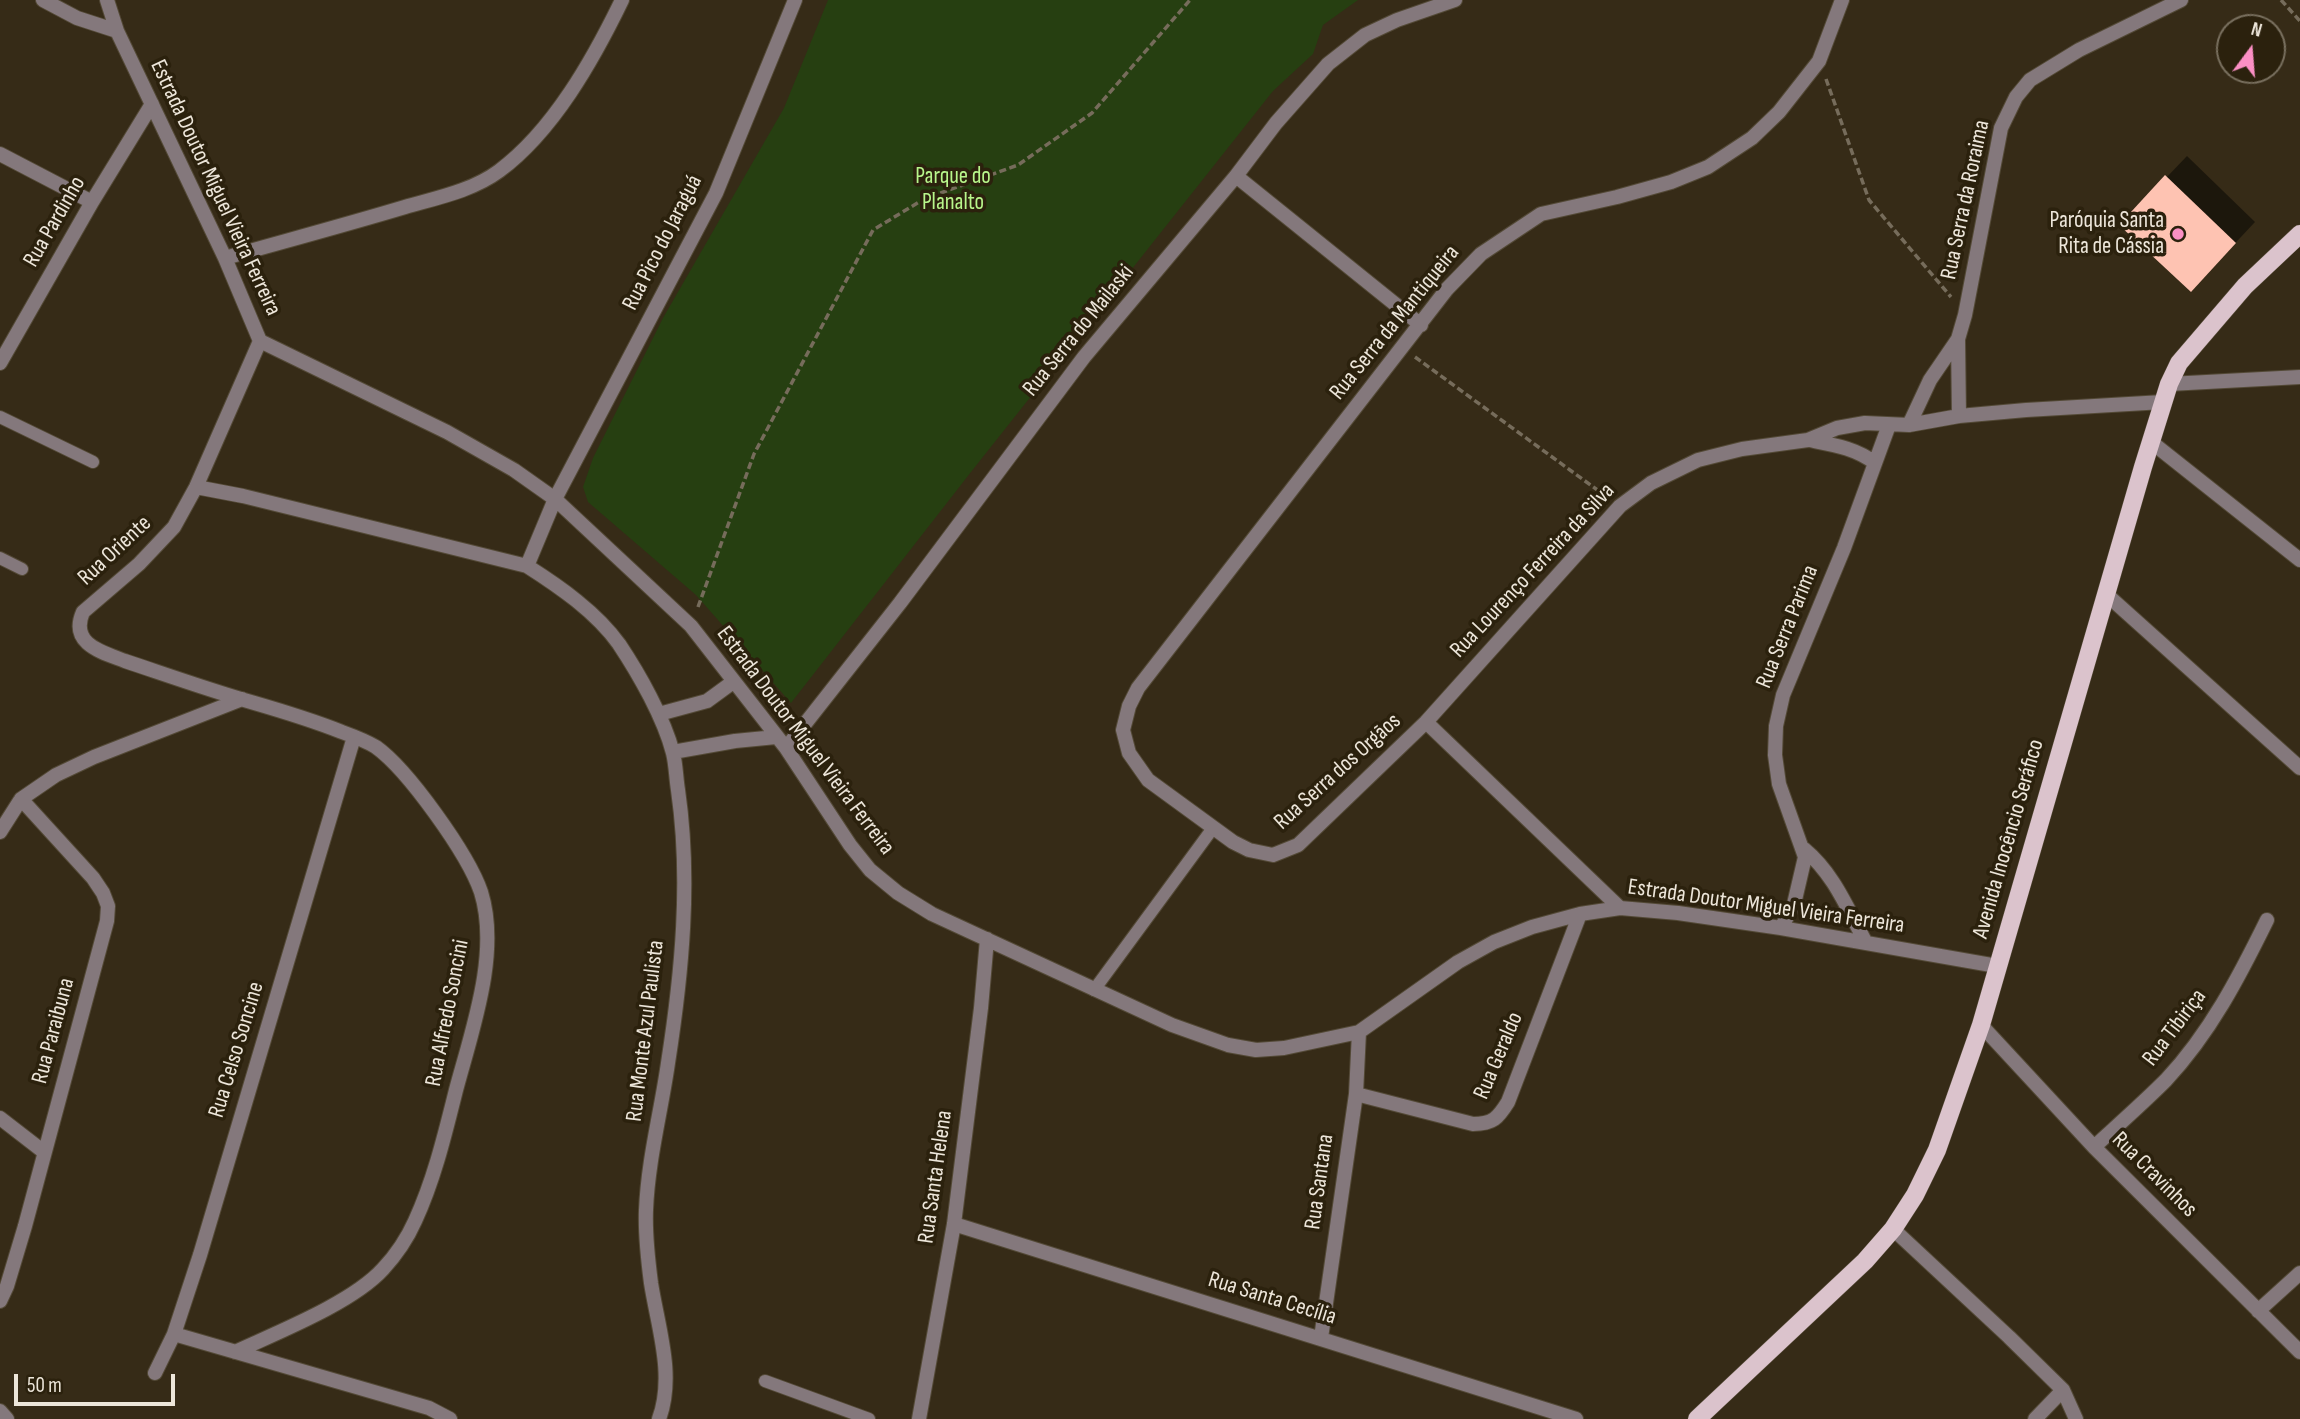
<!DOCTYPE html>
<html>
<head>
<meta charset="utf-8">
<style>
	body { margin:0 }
	#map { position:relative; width:2300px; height:1419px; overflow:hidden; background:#362b17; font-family:"Sofia Sans Condensed",sans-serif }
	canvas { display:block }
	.north { position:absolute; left:2216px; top:14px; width:70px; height:70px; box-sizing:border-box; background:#2b210d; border:2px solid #79705f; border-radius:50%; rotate:16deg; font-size:19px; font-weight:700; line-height:28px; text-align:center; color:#ede6da }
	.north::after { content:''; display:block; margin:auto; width:24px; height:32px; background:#fb8fc4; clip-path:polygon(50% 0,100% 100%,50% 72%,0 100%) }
	.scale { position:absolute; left:14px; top:1374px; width:161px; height:32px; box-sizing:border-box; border:4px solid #ede6da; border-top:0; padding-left:9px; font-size:21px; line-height:24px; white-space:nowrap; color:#ede6da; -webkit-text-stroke:5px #2b210d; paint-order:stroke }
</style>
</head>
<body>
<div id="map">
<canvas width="2300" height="1419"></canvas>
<div class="north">N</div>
<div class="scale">50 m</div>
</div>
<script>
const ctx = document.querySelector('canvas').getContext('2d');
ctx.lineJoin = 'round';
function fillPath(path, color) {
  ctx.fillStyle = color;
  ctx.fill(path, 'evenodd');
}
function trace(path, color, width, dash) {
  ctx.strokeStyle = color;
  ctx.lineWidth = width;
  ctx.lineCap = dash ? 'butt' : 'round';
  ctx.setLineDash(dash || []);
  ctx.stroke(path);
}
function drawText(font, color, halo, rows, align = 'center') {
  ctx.font = font + ' "Sofia Sans Condensed",sans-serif';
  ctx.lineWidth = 7;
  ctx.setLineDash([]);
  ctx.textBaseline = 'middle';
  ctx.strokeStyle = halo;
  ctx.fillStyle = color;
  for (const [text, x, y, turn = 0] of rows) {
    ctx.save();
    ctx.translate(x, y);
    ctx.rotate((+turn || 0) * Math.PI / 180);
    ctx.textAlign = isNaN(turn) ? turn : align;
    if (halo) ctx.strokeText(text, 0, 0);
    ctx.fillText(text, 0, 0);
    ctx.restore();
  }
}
fillPath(new Path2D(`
	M828,0H1358L1323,25L1313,54L1273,91L971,472L791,703L696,595L588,502L583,487L593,458L663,318L784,108Z`), '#263f11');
fillPath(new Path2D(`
	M2187,156L2255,222L2211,269L2121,225Z`), '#0007');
fillPath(new Path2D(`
	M2165,175L2236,243L2191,292L2119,225Z`), '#fec3b2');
const service = new Path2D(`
	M0,417L93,462
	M0,558L22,569
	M1094,990L1213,828
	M765,1381L869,1419`);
const minor = new Path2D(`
	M43,0L77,18L117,31
	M107,0L117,31L225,258L260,341L447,432L514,470L555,499L691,626L786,748L850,845L870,870L898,893L932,914L1172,1025L1228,1045L1256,1050L1284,1048L1359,1032L1458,962L1494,942L1532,927L1580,914L1620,908L1678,913L1781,928L1997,966
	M1842,0L1819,61L1779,112L1752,138L1708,167L1671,182L1617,197L1541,214L1481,254L1447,289L1138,688L1129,706L1123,730L1129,753L1148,780L1233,842L1249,850L1273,855L1298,845L1426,722L1620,506L1651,483L1698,460L1742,449L1808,440L1837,428L1865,423L1909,425L1959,416L2026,410L2163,402
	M0,154L92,202
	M1236,176L1421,325
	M225,258C285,241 345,225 405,207C436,198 472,191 499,171C553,131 593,60 622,0
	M0,363L92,202L152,104
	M2169,384L2300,377
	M1959,416L1958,339L1965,315L2001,128L2016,97L2030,80L2079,50L2181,0
	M1909,425L1930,380L1958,339
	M1809,440C1834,445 1855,448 1875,463
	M2150,441L2300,560
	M196,487L243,496L527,566C560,587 596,612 619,644C639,674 664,718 673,753C676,765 676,778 678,790C691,880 682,973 668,1063C661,1112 648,1160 646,1210C645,1234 648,1260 651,1283C658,1328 675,1375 659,1419
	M527,566L555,499L716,193L795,0
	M2106,594L2300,768
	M659,714L707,701L733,682
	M1426,722L1620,908
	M786,748L900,603L1084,357L1236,176L1276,123L1328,64L1365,35L1397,20L1455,0
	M673,752L735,741L776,737
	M0,832L21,799L56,775L94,757L242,699
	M1804,849C1834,874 1847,908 1865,941
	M1781,928L1794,904L1805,857L1779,784L1775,755L1776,726L1783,695L1844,548L1889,425
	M1981,1025L2094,1147L2300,1352
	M1356,1094L1473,1124C1493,1124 1498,1118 1508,1102L1580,914
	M0,1118L44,1152
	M2094,1147C2118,1125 2143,1103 2166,1080C2210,1033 2239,977 2267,920
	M954,1224L1576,1419
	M1893,1229L2009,1337L2063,1390L2076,1419
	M0,1301L7,1286L25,1226L107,921L108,906L103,893L93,878L21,799
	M2258,1311L2300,1273
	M174,1334L429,1408L450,1419
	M1321,1338L1356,1094L1359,1032
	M235,1352C278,1332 352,1303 383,1269C396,1255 407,1239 415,1221C434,1180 445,1134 456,1090C472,1030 500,953 481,892C468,854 408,770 376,747C366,741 353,736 342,732C312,720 282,711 251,702C209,690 167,675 125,661C102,652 69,644 83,612L139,564L174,527L196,487L260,341
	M155,1373L174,1334L200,1255L354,737
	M0,1411L7,1419
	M919,1419L954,1224L981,1008L987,939
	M2035,1419L2063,1390`);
const primary = new Path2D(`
	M1697,1419L1865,1261L1893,1229L1915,1195L1937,1150L1981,1025L2143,467L2169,384L2179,363L2245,286L2300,234`);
trace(service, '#534936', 14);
trace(minor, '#534936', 16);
trace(primary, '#534936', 19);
trace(new Path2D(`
	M2281,0L2300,21
	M1826,79L1869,200L1951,297
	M1415,357L1607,497
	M698,607L754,454L873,230L924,199L1018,165L1092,113L1190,0`), '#766c5b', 3.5, [7, 3.5]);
trace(service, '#84787c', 12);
trace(minor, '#84787c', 14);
trace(primary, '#dbc3cc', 18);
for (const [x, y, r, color] of [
	[2178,234,7,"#fb8fc4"]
]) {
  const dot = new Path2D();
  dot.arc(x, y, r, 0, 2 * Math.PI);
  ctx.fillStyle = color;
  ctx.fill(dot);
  trace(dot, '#2b210d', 2.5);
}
drawText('23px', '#b8f68b', '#2b210d', [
	["Parque do",953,177],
	["Planalto",953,203]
]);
drawText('23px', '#ede6da', '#2b210d', [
	["Estrada Doutor Miguel Vieira Ferreira",215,188,65],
	["Rua Serra da Roraima",1966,200,-78],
	["Rua Pardinho",55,222,-60],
	["Rua Pico do Jaraguá",663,243,-63],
	["Rua Serra da Mantiqueira",1395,323,-51],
	["Rua Serra do Mailaski",1079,331,-51],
	["Rua Oriente",115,551,-43],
	["Rua Lourenço Ferreira da Silva",1533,571,-47],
	["Rua Serra Parima",1788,627,-68],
	["Estrada Doutor Miguel Vieira Ferreira",805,741,53],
	["Rua Serra dos Orgãos",1338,772,-42],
	["Avenida Inocêncio Seráfico",2009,839,-74],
	["Estrada Doutor Miguel Vieira Ferreira",1766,907,8],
	["Rua Alfredo Soncini",448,1013,-79],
	["Rua Tibiriça",2175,1028,-53],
	["Rua Paraibuna",54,1031,-75],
	["Rua Monte Azul Paulista",646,1031,-83],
	["Rua Celso Soncine",237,1050,-73],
	["Rua Geraldo",1499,1056,-67],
	["Rua Cravinhos",2154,1175,45],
	["Rua Santa Helena",936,1177,-82],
	["Rua Santana",1320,1182,-82],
	["Rua Santa Cecília",1272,1299,17]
]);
drawText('23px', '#ede6da', '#2b210d', [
	["Paróquia Santa",2164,221],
	["Rita de Cássia",2164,247]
], 'right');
</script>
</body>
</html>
